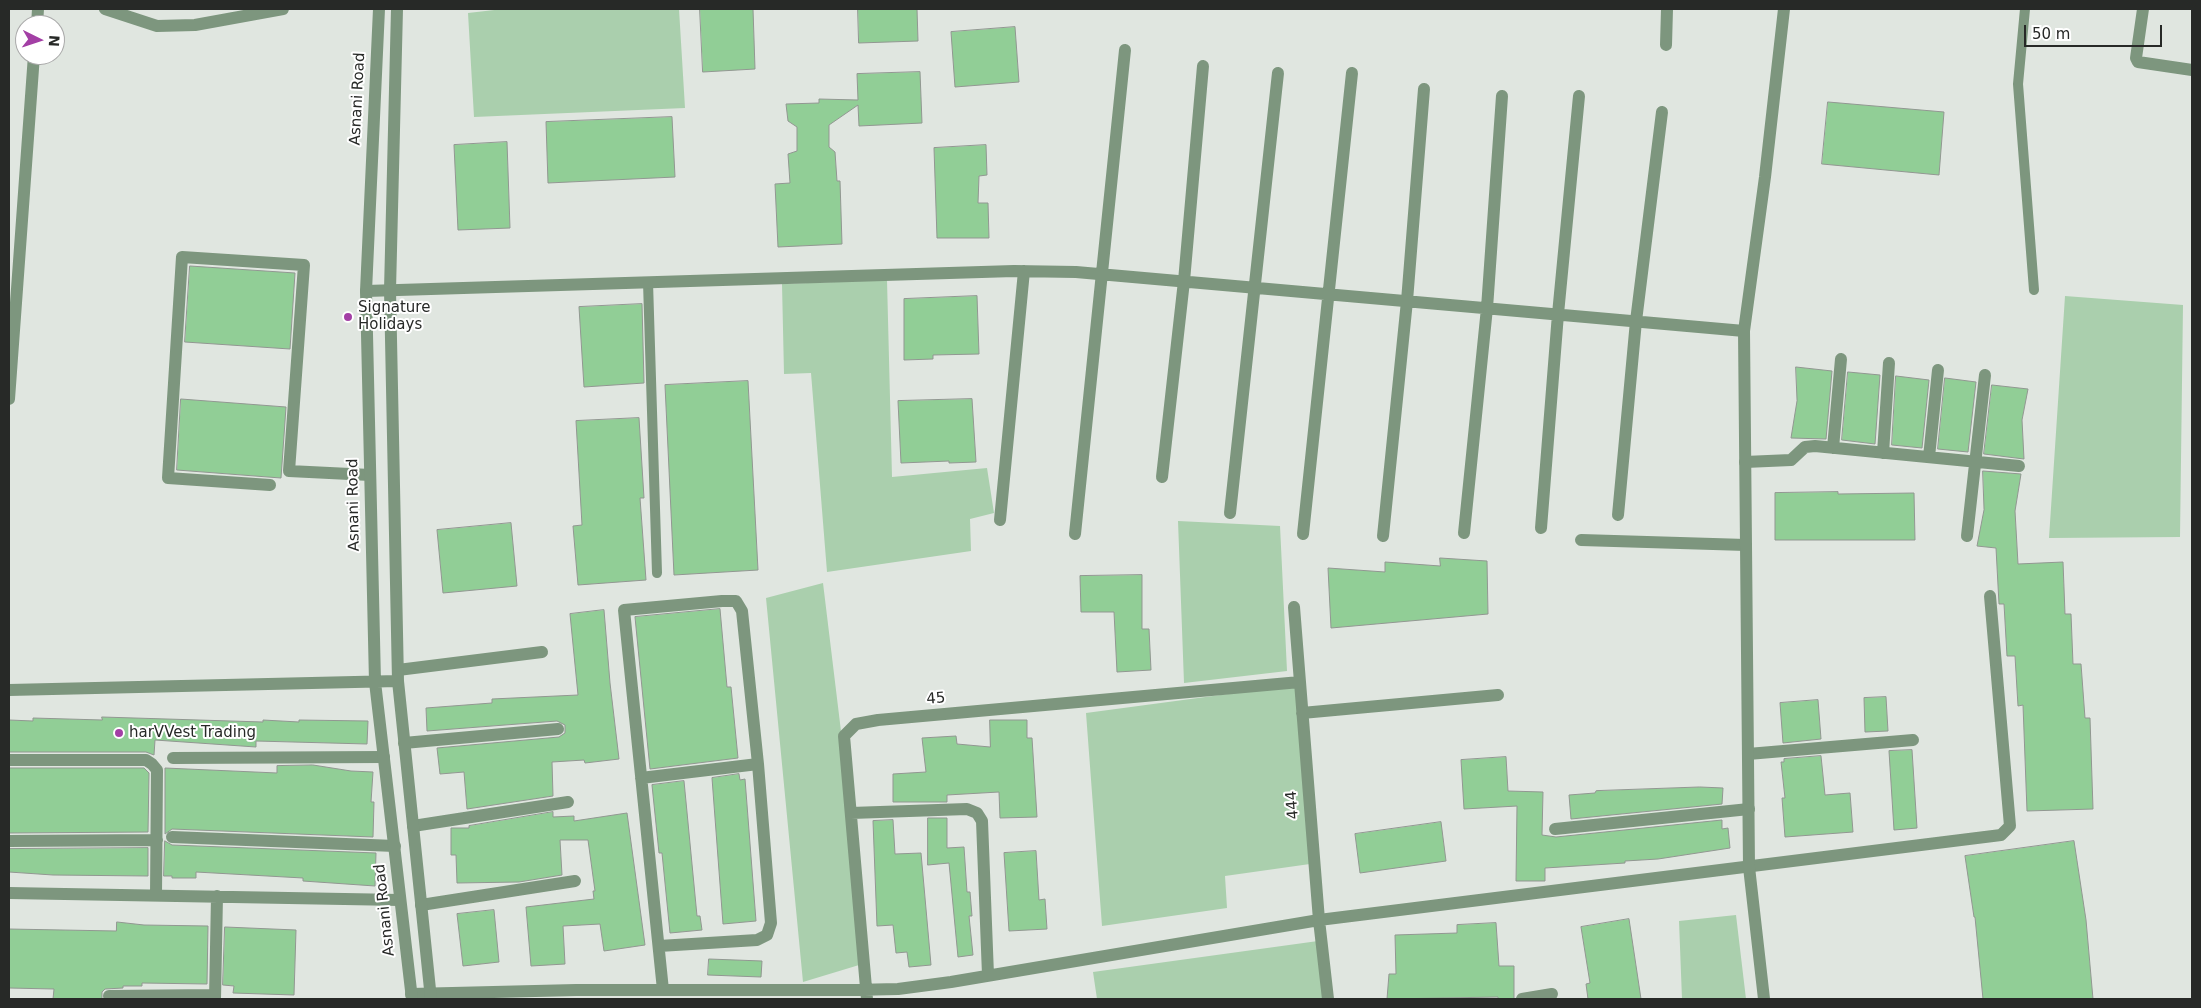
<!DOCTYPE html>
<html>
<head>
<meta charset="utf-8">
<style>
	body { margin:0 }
	#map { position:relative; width:2201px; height:1008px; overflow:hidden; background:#e0e6e0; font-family:"DejaVu Sans",sans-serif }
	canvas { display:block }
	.frame { position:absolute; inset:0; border:10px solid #272927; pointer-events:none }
	.north { position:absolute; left:15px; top:15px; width:50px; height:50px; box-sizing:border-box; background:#fff; border:1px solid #a9a9a9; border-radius:50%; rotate:94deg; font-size:14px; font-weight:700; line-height:20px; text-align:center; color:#272927 }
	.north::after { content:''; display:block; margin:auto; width:18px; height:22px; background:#a33fa5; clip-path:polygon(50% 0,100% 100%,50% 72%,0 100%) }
	.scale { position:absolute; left:2024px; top:25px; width:138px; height:22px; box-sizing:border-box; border:2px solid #272927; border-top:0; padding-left:6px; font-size:15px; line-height:18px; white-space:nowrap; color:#272927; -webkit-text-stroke:4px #fff; paint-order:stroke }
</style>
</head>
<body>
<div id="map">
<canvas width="2201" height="1008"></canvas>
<div class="frame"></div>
<div class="north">N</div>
<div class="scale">50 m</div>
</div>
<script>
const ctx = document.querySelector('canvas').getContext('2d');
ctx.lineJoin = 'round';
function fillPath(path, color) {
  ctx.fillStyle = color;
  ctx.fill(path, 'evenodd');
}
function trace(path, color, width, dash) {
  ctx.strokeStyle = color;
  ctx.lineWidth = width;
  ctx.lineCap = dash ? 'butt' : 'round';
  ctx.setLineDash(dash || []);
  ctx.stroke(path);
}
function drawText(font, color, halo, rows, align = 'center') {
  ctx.font = font + ' "DejaVu Sans",sans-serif';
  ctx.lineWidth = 4;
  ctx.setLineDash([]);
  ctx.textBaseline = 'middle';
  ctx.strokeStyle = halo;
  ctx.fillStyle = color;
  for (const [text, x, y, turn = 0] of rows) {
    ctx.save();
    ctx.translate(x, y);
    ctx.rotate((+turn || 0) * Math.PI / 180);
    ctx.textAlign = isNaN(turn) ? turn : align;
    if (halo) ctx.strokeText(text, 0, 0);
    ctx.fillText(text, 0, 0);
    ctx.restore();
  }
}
fillPath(new Path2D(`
	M503,9H679L685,108L474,117L468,13Z
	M887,280L892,477L987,468L994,513L970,519L971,551L827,572L811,373L784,374L782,284Z
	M2065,296L2183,305L2180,537L2049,538Z
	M1178,521L1280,526L1287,671L1184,683Z
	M823,583L869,962L803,982L766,598Z
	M1295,685L1310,864L1225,876L1227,908L1102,926L1086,713Z
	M1736,915L1746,999H1682L1679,921Z
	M1318,941L1326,999H1097L1093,972Z`), '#aacfad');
const building = new Path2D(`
	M700,9H753L755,69L703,72Z
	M858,9H917L918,41L859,43Z
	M1015,27L1019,82L955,87L951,32Z
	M920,72L922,123L859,126L858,105L829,125V147L835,152L837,181H840L842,244L778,247L775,184L790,183L788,154L797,151V127L788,121L786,104L819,103V99L858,100L857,74Z
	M1828,102L1944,112L1939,175L1822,164Z
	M672,117L675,177L548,183L546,122Z
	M507,142L510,228L458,230L454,145Z
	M986,145L987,175L979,176L978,203H988L989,238H937L934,148Z
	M190,266L295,273L290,349L185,342Z
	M977,296L979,354L933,355V359L904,360V299Z
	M642,304L644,383L584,387L579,307Z
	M1796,367L1832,371L1826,439L1791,438L1797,401Z
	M1848,372L1880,375L1875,444L1842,440Z
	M1896,376L1929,380L1922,448L1892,445Z
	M1945,378L1976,382L1968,452L1938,449Z
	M748,381L758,570L674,575L665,385Z
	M1992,385L2028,389L2022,420L2024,459L1984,454Z
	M181,399L286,407L281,478L177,470Z
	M972,399L976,462L949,463V461L901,463L898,401Z
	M639,418L644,498H640L646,580L578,585L573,526L582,525L576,421Z
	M1983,471L2021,474L2015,511L2018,564L2063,562L2065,614H2071L2073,664H2081L2085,718H2090L2093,809L2027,811L2023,705L2018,706L2015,656H2007L2004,604H1999L1996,548L1977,546L1984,510Z
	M1838,492V494L1914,493L1915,540H1775V493Z
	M511,523L517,586L443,593L437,530Z
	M1440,558L1487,561L1488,614L1331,628L1328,568L1385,572V562L1440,566Z
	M1142,575V629H1149L1151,670L1117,672L1114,612H1081L1080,576Z
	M720,609L727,687H731L738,758L650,769L635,617Z
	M604,610L610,683L619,759L585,763L584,760L552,762L553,796L467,809L464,772L440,774L437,748L559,737L565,733V725L557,721L427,731L426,708L492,703V699L578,695L570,614Z
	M1886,697L1888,731L1865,732L1864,698Z
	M1818,700L1821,739L1783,743L1780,703Z
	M102,717L263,722V720L299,722V720L368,721L367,744L256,741V747L155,740L154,755L146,752H9V720L33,721V718L102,720Z
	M990,720H1027V738H1032L1037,817L1000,818L999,792L947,795V802H893V774L926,772L922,738L956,736L957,744L990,747Z
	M1912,750L1917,828L1894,830L1889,751Z
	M1821,756L1825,795L1850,793L1853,832L1785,837L1782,798H1785L1781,762H1784V759Z
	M1506,757L1508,791L1543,792L1542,835L1556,837L1722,820V829L1728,828L1730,848L1658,859L1625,861V863L1545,868V881H1516L1517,806L1464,809L1461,760Z
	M313,765L351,771L373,772L371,802H374L373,837L172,829L165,834V768L277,773V766Z
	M9,768H144L149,773L148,832L9,833Z
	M739,774L740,780L745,779L756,921L723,924L712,778Z
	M684,781L697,916H700L702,930L670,933L662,853H659L652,785Z
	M1700,787L1723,788L1722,804L1571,819L1569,795L1595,793L1596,791Z
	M553,812V817L574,816V821L627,813L645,945L604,951L600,924L563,926L565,964L531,966L526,907L594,899L593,891H595L588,840H560L562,875L519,882L457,883L456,855H451V828H469V826Z
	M928,818H947V848L964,847L967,892H970L972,916H969L973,955L958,957L949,863L928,865Z
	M893,820L895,854L921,853L931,965L909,967L907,952L896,953L893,925L877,926L873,821Z
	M1441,822L1446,861L1360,873L1355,834Z
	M165,841L172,845L376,853L375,886L303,881V878L196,872V878H172V876H164Z
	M2074,841L2086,920L2093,999H1983L1975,917H1974L1965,856Z
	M148,848V876L53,875L9,872V849Z
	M1036,851L1039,900L1045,899L1047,929L1009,931L1004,853Z
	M494,910L499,962L463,966L457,914Z
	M1629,919L1641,999H1588L1586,984L1590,983L1581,927Z
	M117,922L144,925L208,926L207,984L142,983V986H123V988L105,989L102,992V999H53L54,989L9,988V929L116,931Z
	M1496,923L1499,966H1514V999H1498V997L1387,999L1389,974H1396L1395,935L1457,933V925Z
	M225,927L296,930L294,995L233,993L234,986L223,985Z
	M709,959L762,961L761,977L708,975Z`);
fillPath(building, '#91ce96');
trace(building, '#919791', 1);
trace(new Path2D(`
	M2025,9L2018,84L2034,290
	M648,282L657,573`), '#7d967e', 10);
trace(new Path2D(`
	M2143,9L2136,58L2138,62L2192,70
	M37,25L38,9
	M1666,45L1667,9
	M366,291L1014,271L1076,272L1744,331
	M9,399L34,55
	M1833,448L1841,359
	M1883,453L1889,363
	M1929,457L1938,370
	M1745,462L1791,460L1805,447L1815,446L2019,466
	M1162,477L1184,281L1203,66
	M270,485L168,478L182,257L304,265L289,471L370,475
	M1230,513L1278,73
	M1618,515L1636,321L1662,112
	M1000,520L1024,271
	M1541,528L1558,314L1579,96
	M1464,533L1487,308L1502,96
	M1075,534L1125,50
	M1303,534L1352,73
	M1383,536L1407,301L1424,89
	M1967,536L1985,375
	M1581,540L1746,545
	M1294,607L1319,920L1328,999
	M398,670L542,652
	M1302,713L1498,695
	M404,743L558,729
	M1748,754L1913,740
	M173,758L384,757
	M9,760H146L152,764L157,770L156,895
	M641,778L758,764
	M851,813L967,809L977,813L982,821L988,975
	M413,826L568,802
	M1555,829L1749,809
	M172,837L395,846
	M9,841L157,840
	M9,893L400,900
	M421,905L575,881
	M659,946L757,940L767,935L771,923L758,764L742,611L736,601H722L624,610L663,990
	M411,994L576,990H853L898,989L951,982L1319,920L2001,835L2010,826L1990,596
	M109,996L215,995
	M215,999L217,896
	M867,999L844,736L856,724L878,720L1300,682
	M1522,999L1552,994`), '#7d967e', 12);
trace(new Path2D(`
	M105,9L157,26L195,25L283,9
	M379,9L366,291L375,682L412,999
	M397,9L390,290L398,681L431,999
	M9,690L398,681
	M1764,999L1749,867L1744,331L1765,177L1784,9`), '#7d967e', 12);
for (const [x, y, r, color] of [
	[348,317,5,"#a33fa5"],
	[119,733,5,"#a33fa5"]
]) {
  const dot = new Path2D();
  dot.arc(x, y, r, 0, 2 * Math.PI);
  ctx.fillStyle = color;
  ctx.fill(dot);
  trace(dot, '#fff', 2);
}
drawText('15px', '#272927', '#fff', [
	["Asnani Road",358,99,-87],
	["Asnani Road",354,505,-91],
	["45",936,699,-5],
	["444",1293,805,-95],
	["Asnani Road",385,910,-96]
]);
drawText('15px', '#272927', '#fff', [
	["Signature",358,308],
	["Holidays",358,325],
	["harVVest Trading",129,733]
], 'left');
</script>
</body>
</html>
